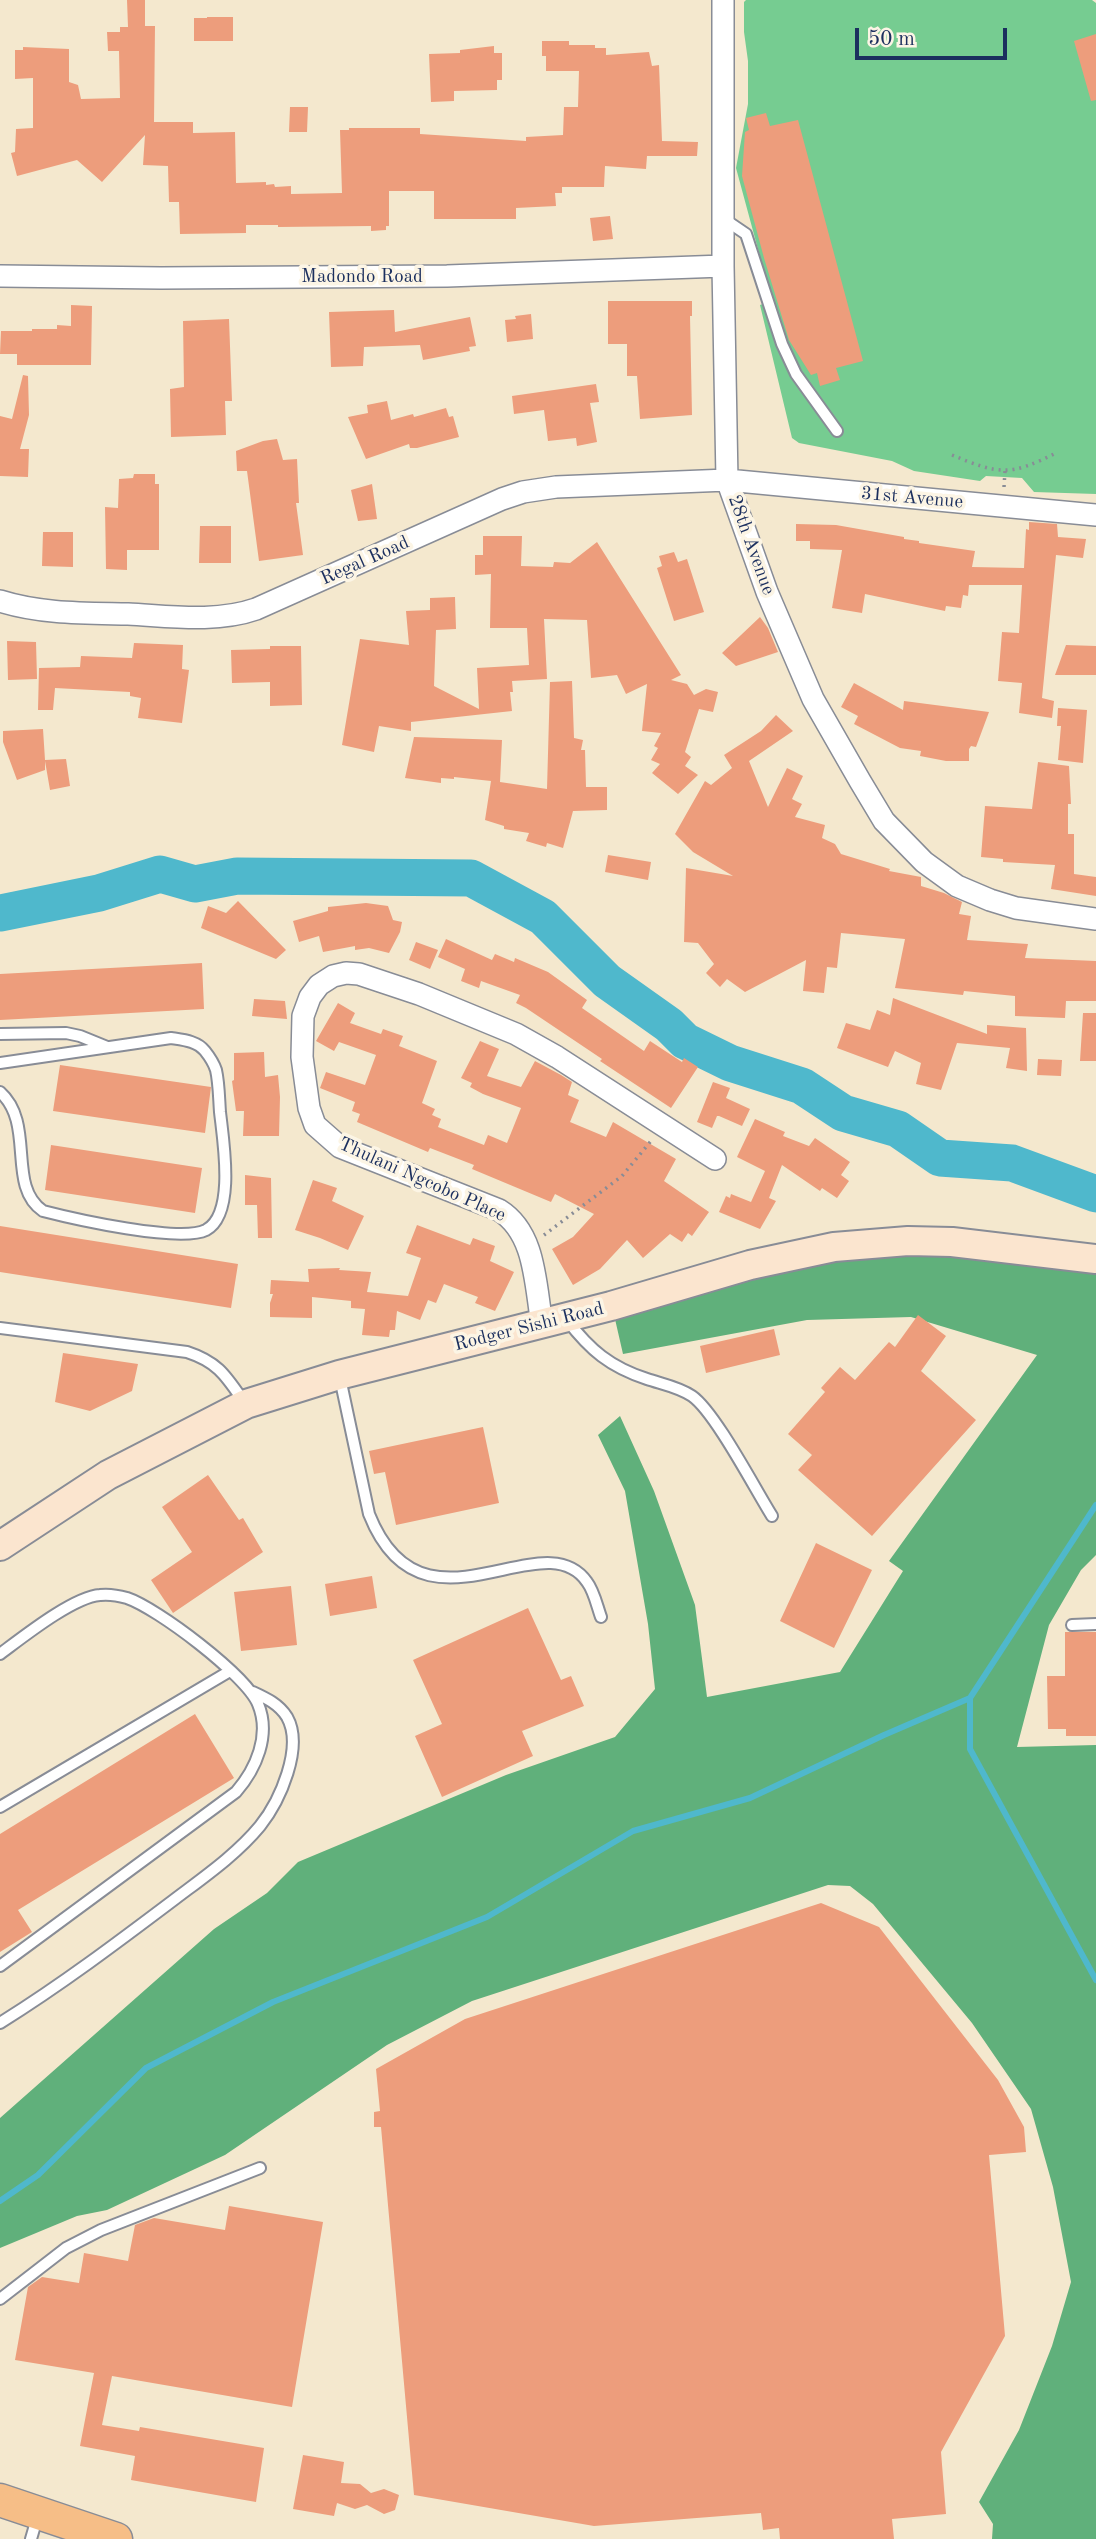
<!DOCTYPE html>
<html>
<head>
<meta charset="utf-8">
<style>
	body { margin:0 }
	#map { position:relative; width:1096px; height:2539px; overflow:hidden; background:#f4e8ce; font-family:"Old Standard TT",serif }
	canvas { display:block }
	.scale { position:absolute; left:855px; top:28px; width:152px; height:32px; box-sizing:border-box; border:4px solid #1b2f5e; border-top:0; padding-left:9px; font-size:21px; line-height:24px; white-space:nowrap; color:#1b2f5e; -webkit-text-stroke:5px #fcf5e5; paint-order:stroke }
</style>
</head>
<body>
<div id="map">
<canvas width="1096" height="2539"></canvas>
<div class="scale">50 m</div>
</div>
<script>
const ctx = document.querySelector('canvas').getContext('2d');
ctx.lineJoin = 'round';
function fillPath(path, color) {
  ctx.fillStyle = color;
  ctx.fill(path, 'evenodd');
}
function trace(path, color, width, dash) {
  ctx.strokeStyle = color;
  ctx.lineWidth = width;
  ctx.lineCap = dash ? 'butt' : 'round';
  ctx.setLineDash(dash || []);
  ctx.stroke(path);
}
function drawText(font, color, halo, rows, align = 'center') {
  ctx.font = font + ' "Old Standard TT",serif';
  ctx.lineWidth = 7;
  ctx.setLineDash([]);
  ctx.textBaseline = 'middle';
  ctx.strokeStyle = halo;
  ctx.fillStyle = color;
  for (const [text, x, y, turn = 0] of rows) {
    ctx.save();
    ctx.translate(x, y);
    ctx.rotate((+turn || 0) * Math.PI / 180);
    ctx.textAlign = isNaN(turn) ? turn : align;
    if (halo) ctx.strokeText(text, 0, 0);
    ctx.fillText(text, 0, 0);
    ctx.restore();
  }
}
fillPath(new Path2D(`
	M746,0H1092L1096,3V494L1034,492L1022,478L986,476L980,481L914,471L892,461L799,443L792,438L760,305L772,301L736,168L748,104V61L744,32V2Z`), '#76cc91');
fillPath(new Path2D(`
	M862,1243L1096,1260V1555L1081,1570L1049,1625L1017,1747L1096,1745V2539H992L993,2524L979,2502L1019,2430L1052,2346L1071,2282L1053,2187L1031,2109L972,2023L873,1904L850,1886L828,1885L472,2001L387,2045L225,2155L107,2210L77,2216L0,2248V2118L214,1929L267,1893L298,1862L506,1775L615,1737L655,1689L648,1624L625,1491L598,1435L620,1416L654,1491L695,1605L707,1697L840,1672L903,1571L889,1561L1037,1355L911,1317L807,1320L623,1354L612,1306Z`), '#60b07b');
trace(new Path2D(`
	M1096,1505L970,1698V1749L1096,1980
	M0,2201L38,2175L146,2068L273,2002L487,1917L633,1831L750,1798L884,1735L970,1698`), '#4fb8cc', 6);
trace(new Path2D(`
	M0,913L99,893L160,874L195,884L237,876L471,878L543,917L607,981L669,1025L685,1041L730,1063L802,1086L843,1113L898,1129L940,1158L1012,1163L1096,1194`), '#4fb8cc', 37);
fillPath(new Path2D(`
	M127,0H145V26H155L154,122H193V133L235,132L236,183L266,182V185L274,184L275,187L291,186V194L342,193L340,130H349V128H420V134L526,141V137L563,135L564,107H578L579,71H546V56H542V41H569V45H595V48H606V55L649,52L652,66L659,65L662,141L698,142L697,156H647L646,169L605,166L604,187H562V193H555L556,206L516,208V219H434V191H389V226H386V230L371,231V226L278,227V225H246V233L180,234L179,202H169L168,166L143,165L145,135L102,182L77,160L17,176L11,153L15,152L16,129L33,128V78L15,79V50H23V47L69,49V82L78,85L81,99L120,98L119,51H108L107,32H120V27H128Z
	M207,17H233V41H194V18H207Z
	M1096,34V100L1091,101L1074,41Z
	M494,46V53H502V80H497V90L454,91V101L431,102L429,54L460,53V50Z
	M290,107H308L307,132H289Z
	M766,113L770,126L798,120L863,361L836,368L840,380L820,386L817,373L811,375L789,340L764,258L742,176L745,132L749,130L746,118Z
	M610,216L613,239L593,241L590,218Z
	M608,301H692V316H690L692,415L640,419L637,376H627V344H608Z
	M71,305L92,306L91,365H17V354H0L1,331H32V329H57V325L71,326Z
	M394,310L395,332L470,317L476,346L469,347L470,351L423,360L420,345L364,347L363,366L331,367L329,312Z
	M531,314L533,339L507,342L505,320L516,319L515,316Z
	M229,319L232,401H225L226,435L171,437L170,389L184,387L183,321Z
	M23,375L28,376L29,415L20,449H29L28,477L0,476V416L12,419Z
	M596,384L599,402L590,403L597,442L577,446L576,438L548,441L544,410L514,414L512,396Z
	M387,401L391,420L413,414L414,417L446,408L449,417L453,416L459,437L417,448H410L409,444L366,459L348,417L368,413L367,405Z
	M277,439L283,460L297,459L299,503H296L303,555L259,561L247,471H237L236,451L263,441Z
	M134,474H155V484H159V550H127V570L106,569L105,507L118,508L119,479L133,478Z
	M372,484L377,519L358,521L351,490Z
	M1029,522L1057,524L1058,537L1086,539L1083,558L1056,555L1042,698L1054,701L1052,718L1019,713L1022,683L998,681L1002,632L1019,633L1022,585H969L968,596L963,595L961,608L946,606L945,611L865,594L862,613L832,608L842,550L810,549V541H796V524L836,525L904,537V539L919,541V543L975,551L972,567L1024,568L1026,529L1029,530Z
	M200,526H231V563H199Z
	M43,532H73V567L42,566Z
	M483,536H522L521,566L553,567L554,562L570,563L597,542L681,675L671,680L687,684L694,695L706,689L718,692L713,712L699,709L685,752L691,757L685,766L698,775L678,794L652,773L660,764L651,760L658,748L654,746L661,733L642,731L647,684L626,694L617,675L591,678L587,620L544,619L547,679L512,681L513,692H510L512,711L411,722V731L379,726L374,752L342,745L360,639L409,645L406,611L430,610V598L455,597L456,629L436,630L434,686L479,709L477,668L529,665L527,628H490L491,574L475,575V555H483Z
	M674,552L678,562L687,559L704,612L674,621L657,568L662,566L659,556Z
	M760,617L768,628L778,652L736,666L722,653Z
	M7,641L36,642L37,679L8,680Z
	M134,643L183,645L182,669L189,670L182,723L138,718L141,698L130,696V692L55,688L53,710H38L39,668L80,667L81,656L132,658Z
	M1066,645L1096,646V675H1055Z
	M270,646H301L302,705L270,706V682L232,683L231,650L270,649Z
	M572,681L574,738L583,740L581,750H585L586,787H607V810L573,811L563,848L547,843L546,847L526,841L529,833L504,829V826L485,820L491,781L454,777V779L441,778V783L405,778L414,737L502,740L500,782L547,789L550,682Z
	M854,683L903,710L904,701L989,712L976,747L971,746L969,749V761H946L920,756L921,751L900,748L854,724L858,716L841,707Z
	M1058,708L1087,710L1083,763L1058,760L1061,726H1057Z
	M776,715L793,731L749,761L768,807L787,768L803,776L792,799L802,804L795,817L825,825L822,838L835,844L841,854L890,869L889,871L921,877V886L944,893L962,902L959,914L971,916L967,940L1028,944L1025,958L1096,961V1001H1066L1065,1018L1015,1016V996L964,991L963,995L895,988L905,939L841,933L837,968L827,967L824,993L803,991L806,960L745,992L727,979L720,987L706,973L714,964L698,943L684,942L686,868L733,876L693,852L675,834L705,781L711,785L732,768L724,755L761,731Z
	M43,729L45,760L66,759L70,786L50,790L45,761V770L17,780L3,742V731Z
	M1038,762L1069,766L1071,804H1068V834H1074V874L1096,877V896L1051,889L1055,865L1003,862V859L981,857L985,806L1032,809Z
	M608,855L651,862L648,880L605,872Z
	M238,901L286,950L276,959L201,928L208,906L226,913Z
	M366,903L388,906L393,920L402,922L400,932L389,953L369,948L355,950V946L323,952L319,936L299,942L293,921L328,911V907Z
	M446,939L492,960L495,954L514,962L515,958L548,972L587,1000L582,1008L644,1051L650,1041L682,1062L684,1058L698,1067L671,1108L600,1061L602,1059L526,1008L516,1003L520,995L481,981L479,988L461,981L465,969L438,957Z
	M416,942L438,950L430,969L409,960Z
	M202,963L204,1009L0,1020V974Z
	M893,998L987,1034V1025L1026,1028L1027,1071L1006,1068L1010,1048L957,1043L941,1090L916,1084L921,1063L895,1051L888,1067L837,1048L846,1023L870,1030L877,1010L890,1015Z
	M254,999L285,1001L287,1019L252,1016Z
	M338,1003L355,1013L350,1023L381,1034L383,1029L403,1036L399,1046L437,1061L422,1103L435,1109L432,1115L441,1119L438,1127L484,1145L488,1135L507,1143L521,1108L483,1094L470,1087L472,1083L461,1078L480,1041L499,1049L487,1076L521,1087L535,1061L561,1075L572,1082L568,1095L579,1100L570,1122L606,1137L613,1122L676,1159L664,1181L709,1212L692,1236L688,1233L682,1242L670,1234L643,1258L627,1240L600,1269L573,1285L552,1249L573,1237L594,1214L555,1194L551,1202L472,1169L474,1165L430,1148L428,1152L357,1122L360,1114L352,1111L355,1102L320,1088L326,1072L365,1085L376,1055L339,1042L334,1051L316,1041Z
	M1083,1013H1096V1061H1080Z
	M264,1052L265,1077L278,1075L280,1097L279,1136H243L244,1111H236L232,1081L234,1080V1053Z
	M1038,1059L1062,1060L1061,1076L1037,1075Z
	M60,1065L211,1087L205,1133L53,1111Z
	M713,1082L730,1088L726,1098L750,1109L742,1126L719,1116H717L712,1128L697,1122Z
	M755,1119L785,1132L783,1136L809,1146L815,1138L850,1162L841,1175L849,1181L837,1198L822,1188L820,1191L782,1165L769,1198L776,1201L760,1229L719,1212L726,1196L730,1198L731,1194L751,1202L765,1171L737,1157Z
	M51,1145L202,1168L195,1213L45,1190Z
	M245,1175L271,1178L272,1238H258L257,1205H245Z
	M313,1180L337,1188L332,1201L364,1216L348,1250L320,1238L295,1230Z
	M417,1225L470,1245L473,1238L495,1246L490,1261L514,1272L495,1311L475,1303L478,1297L444,1284L436,1303L428,1300L420,1320L397,1311L395,1330H390L389,1337L362,1335L365,1309L351,1308V1301L312,1297V1318L270,1317V1303L273,1294H270L271,1280L309,1282L308,1269L340,1268L339,1270L371,1272L367,1292L408,1296L421,1258L406,1253Z
	M0,1226L238,1264L231,1308L0,1272Z
	M918,1315L946,1336L921,1371L976,1420L872,1536L798,1470L812,1455L788,1434L825,1392L821,1388L840,1367L855,1380L889,1342L895,1347Z
	M774,1329L780,1355L706,1373L700,1346Z
	M63,1353L138,1364L132,1391L90,1411L55,1402Z
	M483,1427L499,1503L396,1525L385,1472L374,1474L369,1451Z
	M208,1475L239,1520L243,1518L263,1552L173,1613L151,1580L192,1552L162,1507Z
	M816,1543L872,1570L834,1648L780,1621Z
	M372,1576L377,1608L330,1616L325,1584Z
	M291,1586L297,1645L241,1651L234,1592Z
	M528,1608L561,1680L571,1676L584,1706L522,1731L533,1756L442,1797L415,1736L442,1724L413,1660Z
	M1065,1632H1096V1736H1066V1729H1048L1047,1676H1065Z
	M195,1714L234,1778L18,1910L32,1932L0,1952V1834Z
	M821,1903L879,1927L998,2080L1024,2127L1026,2152L989,2155L1005,2336L941,2452L946,2514L892,2519L894,2539H780L779,2528L763,2530L761,2513L594,2526L414,2495L381,2127H374V2112L380,2111L376,2069L465,2019Z
	M229,2206L323,2222L292,2407L112,2376L102,2425L139,2431L140,2427L264,2448L256,2502L131,2480L135,2456L80,2446L94,2373L15,2360L28,2287L42,2277L79,2283L84,2253L128,2261L135,2225L154,2218L225,2230Z
	M303,2455L344,2462L341,2483L360,2484L371,2493L384,2489L399,2495L395,2510L384,2514L367,2505L355,2509L337,2503L334,2516L293,2509Z`), '#ed9d7c');
const lane = new Path2D(`
	M724,219L746,234L782,344L796,374L837,431
	M0,1034L66,1033L80,1036L107,1047
	M0,1063L171,1038C184,1040 197,1041 205,1051C209,1056 214,1064 216,1070C219,1083 219,1099 220,1112C223,1140 236,1214 206,1230C180,1243 74,1219 43,1211C6,1186 36,1124 0,1092
	M567,1320C590,1350 610,1367 647,1379C662,1384 679,1387 692,1396C715,1412 755,1489 772,1516
	M0,1328L187,1352C218,1362 226,1376 244,1402
	M340,1378L369,1514C422,1648 543,1518 587,1582C594,1591 597,1606 601,1617
	M1072,1625L1096,1624
	M0,1654C23,1637 73,1597 100,1595C108,1594 120,1596 127,1598C157,1608 246,1675 258,1704C271,1735 256,1769 236,1792L0,1966
	M0,1807L230,1671
	M0,2023C61,1985 118,1942 175,1899C204,1877 236,1855 260,1826C280,1801 304,1747 287,1717C279,1704 266,1698 253,1692
	M0,2299L66,2248L101,2230L260,2168
	M31,2539L38,2515`);
const street = new Path2D(`
	M723,0V266L727,480L767,592L813,699L860,781L884,821L924,862L957,886L990,900L1016,908L1096,919
	M0,276L161,278L447,276L723,266
	M0,601C41,614 85,613 128,614C169,616 216,623 256,609L502,499L523,492L556,487L727,480L1096,515
	M542,1324C535,1284 536,1233 499,1210L340,1147L315,1125L309,1108L302,1057L303,1016L310,997L319,985L333,976L346,973L359,974L419,994L516,1034L557,1057L715,1159`);
const secondary = new Path2D(`
	M0,1546L108,1475L246,1404L339,1375L611,1306L750,1265L834,1247L908,1241L952,1242L1096,1259`);
const primary = new Path2D(`
	M0,2500L116,2539`);
trace(lane, '#888c96', 14);
trace(street, '#888c96', 24);
trace(secondary, '#888c96', 32);
trace(primary, '#888c96', 35);
trace(new Path2D(`
	M952,455C1000,475 1010,476 1056,453
	M1004,487L1005,471
	M544,1235L622,1176L651,1141`), '#888c96', 3.5, [2, 5]);
trace(lane, '#fff', 10);
trace(street, '#fff', 21);
trace(secondary, '#fbe5cf', 28);
trace(primary, '#f6be87', 32);
drawText('19px', '#1b2f5e', '#fcf5e5', [
	["Madondo Road",362,277],
	["31st Avenue",912,498,5],
	["28th Avenue",751,545,70],
	["Regal Road",365,561,-24],
	["Thulani Ngcobo Place",422,1180,24],
	["Rodger Sishi Road",529,1327,-14]
]);
</script>
</body>
</html>
